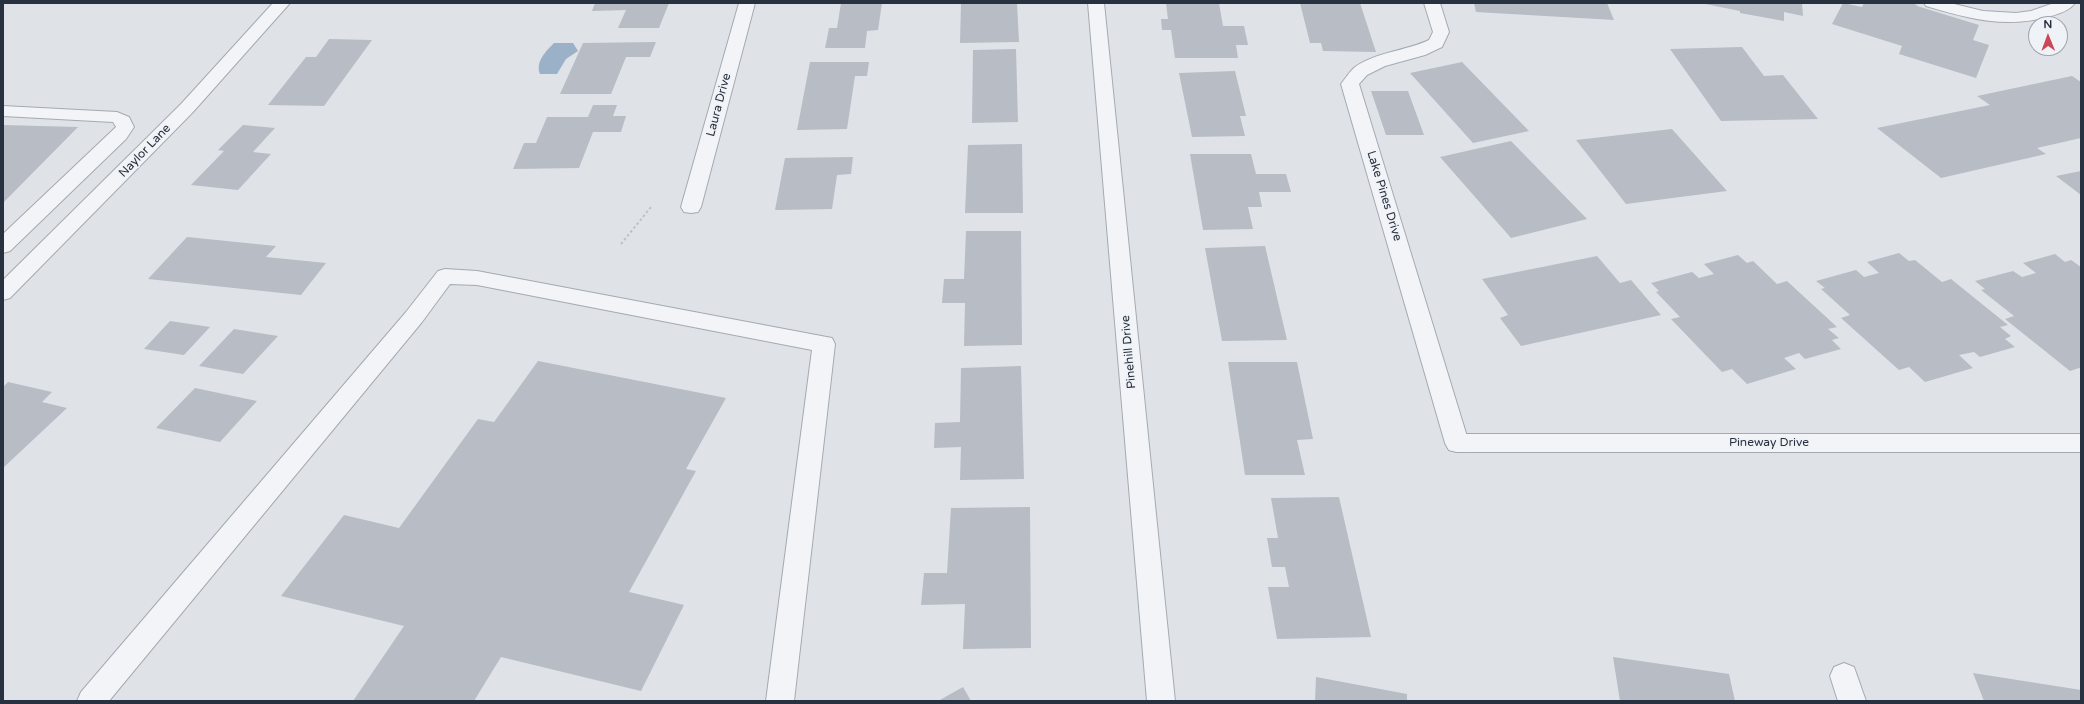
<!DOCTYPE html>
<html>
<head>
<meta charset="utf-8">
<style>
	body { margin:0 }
	#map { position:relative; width:2084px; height:704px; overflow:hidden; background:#dfe3e8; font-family:"Varela Round",sans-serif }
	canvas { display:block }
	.frame { position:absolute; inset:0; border:4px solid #28313f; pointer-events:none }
	.north { position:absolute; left:2028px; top:16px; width:40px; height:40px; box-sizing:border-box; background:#eff2f6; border:1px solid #9fa5ad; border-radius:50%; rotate:359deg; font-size:11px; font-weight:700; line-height:16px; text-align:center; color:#28313f }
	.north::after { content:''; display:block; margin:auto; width:14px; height:18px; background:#cc465a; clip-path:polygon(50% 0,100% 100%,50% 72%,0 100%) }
</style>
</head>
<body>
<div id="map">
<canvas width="2084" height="704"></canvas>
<div class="frame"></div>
<div class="north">N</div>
</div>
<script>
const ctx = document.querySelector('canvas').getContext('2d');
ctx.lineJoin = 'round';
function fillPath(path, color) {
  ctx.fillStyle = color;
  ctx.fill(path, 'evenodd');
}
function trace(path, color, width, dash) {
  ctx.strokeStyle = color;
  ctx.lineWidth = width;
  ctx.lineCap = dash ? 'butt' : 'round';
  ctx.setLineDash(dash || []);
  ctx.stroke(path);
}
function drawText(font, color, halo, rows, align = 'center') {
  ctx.font = font + ' "Varela Round",sans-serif';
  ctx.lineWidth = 3;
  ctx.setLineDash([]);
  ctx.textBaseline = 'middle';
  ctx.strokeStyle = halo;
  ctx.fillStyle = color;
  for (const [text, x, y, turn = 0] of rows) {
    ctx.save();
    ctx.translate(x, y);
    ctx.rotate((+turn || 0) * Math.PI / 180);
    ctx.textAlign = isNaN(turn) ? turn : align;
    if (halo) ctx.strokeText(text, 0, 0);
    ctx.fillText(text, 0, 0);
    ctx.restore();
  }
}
fillPath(new Path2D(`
	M554,43H573L578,51L566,59L557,74H540C535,62 546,51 554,43Z`), '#9bb1c8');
fillPath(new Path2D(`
	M595,3H669L659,28H618L626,10L592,11Z
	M841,3H882L878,30L867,31L865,48H825L829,28H837Z
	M961,3H1017L1019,42L960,43Z
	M1166,3H1219L1223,26H1244L1248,45H1236L1238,58H1175L1171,30H1162L1161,19H1168Z
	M1300,3H1360L1376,52L1323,51L1321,43H1310Z
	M1474,3H1607L1614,20L1476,12Z
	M1700,3H1802L1803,16L1784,12V21L1740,13V11Z
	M1843,3L1862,7L1864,3H1911L1917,5V6L1979,25L1973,40L1989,45L1976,78L1899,54L1902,46L1832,24Z
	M329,39L372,40L324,106L268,105L306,57H316Z
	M656,42L650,57H626L611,94H560L583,43Z
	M1742,47L1764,76L1783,75L1818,119L1721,121L1670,49Z
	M1016,49L1018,122L972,123L973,50Z
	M810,62H869L867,76H855L847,129L797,130Z
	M1462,62L1529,131L1473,143L1410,73Z
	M1235,71L1246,116H1240L1245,136L1192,137L1179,73Z
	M2072,76L2081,82V138L2037,148L2046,154L1941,178L1877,128L1990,105L1977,96Z
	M1371,91H1408L1424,135H1386Z
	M593,105H617L613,116H626L621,132H593L579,168L513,169L524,143H536L547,117H588Z
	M3,125L78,127L3,203Z
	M243,125L275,128L253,152L271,154L238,190L191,185L224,151L218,150Z
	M1672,129L1727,191L1626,204L1576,140Z
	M1511,141L1587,219L1511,238L1440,157Z
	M1022,144L1023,213H965L968,145Z
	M1190,154H1251L1256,174H1286L1291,192H1259L1262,207H1248L1253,229L1203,230Z
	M853,157L851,174L837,175L832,209L775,210L785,158Z
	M2081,171V195L2056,176Z
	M966,231H1021L1022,345L964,346L965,303H942L944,279H964Z
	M187,237L276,246L266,257L326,263L301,295L148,279Z
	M1265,246L1287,340L1222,341L1205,248Z
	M1899,253L1909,261L1915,260L1942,282L1951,279L2008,325L2000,327L2011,336L2005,339L2015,347L1980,357L1974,352L1959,355L1973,368L1925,382L1909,367L1899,370L1841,318L1850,315L1821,289L1825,288L1816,281L1856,270L1864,277L1879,273L1867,262Z
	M2055,254L2065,262L2071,260L2081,267V369L2079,368L2070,371L2005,319L2014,316L1981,290L1985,289L1975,281L2013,271L2022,277L2036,273L2023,263Z
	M1738,255L1747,263L1753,261L1777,284L1787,281L1837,327L1828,329L1839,338L1832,340L1841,349L1805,359L1799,353L1784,358L1796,369L1747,384L1732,369L1722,372L1671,319L1680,317L1656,292L1659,291L1651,283L1692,272L1699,278L1714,274L1704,264Z
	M1597,256L1620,283L1631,280L1661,315L1521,346L1500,318L1508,315L1482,279Z
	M170,321L210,327L184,355L144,349Z
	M234,329L278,336L243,374L199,366Z
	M538,361L726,398L686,469L696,471L629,592L684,605L641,691L501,657L474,701H353L404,626L281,596L344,515L399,528L478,419L494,422Z
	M1228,362H1297L1313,439L1297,440L1305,475H1245Z
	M1021,366L1024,479L960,480L961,447L934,448L935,423L960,422L961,368Z
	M8,382L52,392L42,402L67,408L3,468V387Z
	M195,388L257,401L220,442L156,428Z
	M1339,497L1371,637L1277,639L1268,587H1289L1285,567H1272L1267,538H1278L1271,498Z
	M1030,507L1031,648L963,649L965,604L921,605L924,573H947L951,508Z
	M1613,657L1729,674L1735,701H1620Z
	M1973,673L2081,690V701H1984Z
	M1316,677L1407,694V701H1315Z
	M963,687L971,701H938Z`), '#b7bcc5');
const service = new Path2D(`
	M3,106L117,112L129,117L134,127L126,139L10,251L3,253V234L116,127L113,122L3,116Z
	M445,269L477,271L832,338L835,344L794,701H766L812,350L477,285L450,284L422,322L109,701H77L81,692L406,312L438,271Z
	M1457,434H2081V452H1457L1449,450L1445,443L1449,436Z
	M1844,663L1854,667L1866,701H1838L1830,676L1834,667Z`);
const minor = new Path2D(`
	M273,3H290L193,112L10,298L3,300V280L181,104Z
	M739,3H755L701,207L698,212L691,213L684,212L681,207Z
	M1088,3H1104L1175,701H1147Z
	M1424,3H1440L1449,32L1442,47L1425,55L1385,66L1367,75L1359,84L1469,443L1465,450L1457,452L1449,450L1445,443L1341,84C1345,79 1350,71 1355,67C1376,52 1406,51 1429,40L1433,32Z
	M1924,3H1950L1983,11L2016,13L2031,11L2054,3H2075C2070,10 2059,14 2051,16C2006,29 1970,19 1926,6Z`);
trace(service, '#a4aab2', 2);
trace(minor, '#a4aab2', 2);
trace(new Path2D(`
	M621,244L651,207`), '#bdc1c7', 2, [2.5, 2.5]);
fillPath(service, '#f2f4f7');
fillPath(minor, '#f2f4f7');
drawText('12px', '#28313f', '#eff2f6', [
	["Laura Drive",719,105,-75],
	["Naylor Lane",145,151,-46],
	["Lake Pines Drive",1384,196,73],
	["Pinehill Drive",1129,352,-95],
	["Pineway Drive",1769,443]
]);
</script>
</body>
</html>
